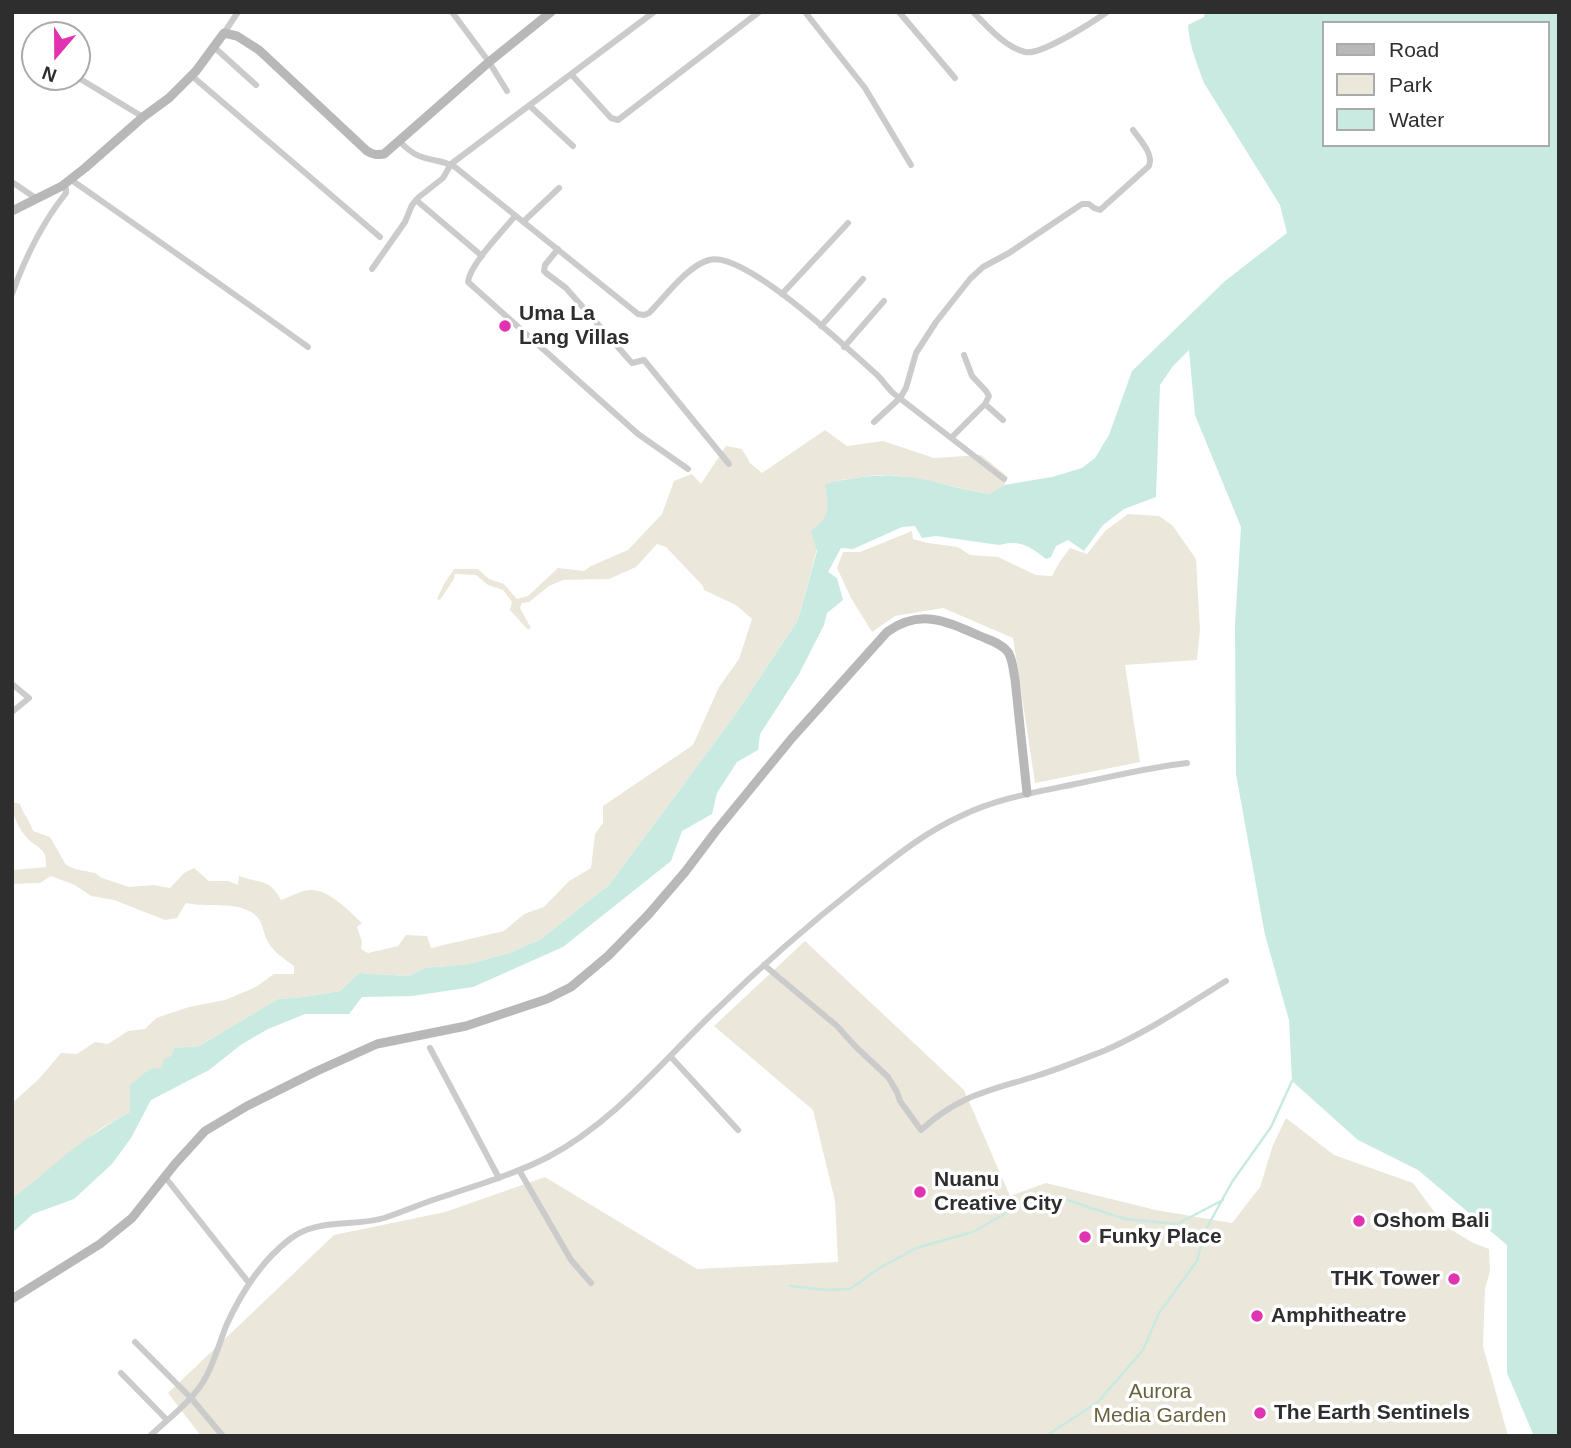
<!DOCTYPE html>
<html>
<head>
<meta charset="utf-8">
<style>
	body { margin:0 }
	#map { position:relative; width:1571px; height:1448px; overflow:hidden; background:#fff; font-family:Arial,sans-serif }
	canvas { display:block }
	.frame { position:absolute; inset:0; border:14px solid #2e2e2e; pointer-events:none }
	.legend { position:absolute; left:1322px; top:21px; width:228px; height:126px; box-sizing:border-box; background:#fff; border:2px solid #ababab; margin:0; padding:9px 12px; list-style:none; font-size:21px; color:#2e2e2e }
	.legend li { display:flex; align-items:center; gap:14px; height:35px }
	.legend b { width:35px; border:2px solid #ababab }
	.north { position:absolute; left:21px; top:21px; width:70px; height:70px; box-sizing:border-box; background:#fff; border:2px solid #ababab; border-radius:50%; rotate:200deg; font-size:19px; font-weight:700; line-height:28px; text-align:center; color:#2e2e2e }
	.north::after { content:''; display:block; margin:auto; width:24px; height:32px; background:#e133b1; clip-path:polygon(50% 0,100% 100%,50% 72%,0 100%) }
</style>
</head>
<body>
<div id="map">
<canvas width="1571" height="1448"></canvas>
<div class="frame"></div>
<ul class="legend">
<li><b style="height:9px;background:#b8b8b8"></b>Road</li>
<li><b style="height:19px;background:#ebe8db"></b>Park</li>
<li><b style="height:19px;background:#c8eae1"></b>Water</li>
</ul>
<div class="north">N</div>
</div>
<script>
const ctx = document.querySelector('canvas').getContext('2d');
ctx.lineJoin = 'round';
function fillPath(path, color) {
  ctx.fillStyle = color;
  ctx.fill(path, 'evenodd');
}
function trace(path, color, width, dash) {
  ctx.strokeStyle = color;
  ctx.lineWidth = width;
  ctx.lineCap = dash ? 'butt' : 'round';
  ctx.setLineDash(dash || []);
  ctx.stroke(path);
}
function drawText(font, color, halo, rows, align = 'center') {
  ctx.font = font + ' Arial,sans-serif';
  ctx.lineWidth = 7;
  ctx.setLineDash([]);
  ctx.textBaseline = 'middle';
  ctx.strokeStyle = halo;
  ctx.fillStyle = color;
  for (const [text, x, y, turn = 0] of rows) {
    ctx.save();
    ctx.translate(x, y);
    ctx.rotate((+turn || 0) * Math.PI / 180);
    ctx.textAlign = isNaN(turn) ? turn : align;
    if (halo) ctx.strokeText(text, 0, 0);
    ctx.fillText(text, 0, 0);
    ctx.restore();
  }
}
fillPath(new Path2D(`
	M825,430L847,446L883,441L934,458L981,455L1008,477L1004,485L989,494C954,488 918,475 882,475C868,475 853,479 839,480L829,504L798,620L735,715L609,885L541,939L509,953L469,964L425,968L408,976L359,973L340,991L304,997L278,999L199,1046L174,1048L171,1056L130,1112L100,1129L74,1149L26,1189L12,1198V1103L38,1080L61,1053L77,1054L95,1042L108,1044L128,1031L145,1029L156,1018L189,1007L225,1000L256,987L274,974H294V966C284,959 272,951 267,940C262,929 263,919 251,912C232,901 207,908 186,903L177,918L165,920L114,900L91,896L75,885L51,876L40,883L12,884V870L46,867C46,863 46,859 45,855C42,848 33,844 28,839C19,830 12,815 12,802L20,804C23,814 30,821 33,831L50,837L66,865L75,869L95,873L102,878L129,887L154,885L170,888L184,873L194,868L209,881H228L238,885L239,876C261,884 269,878 281,900C290,897 300,891 309,890C328,888 349,911 362,923L357,927L362,942L361,949L368,953L398,946L406,935L427,936L431,948L504,931L524,914L544,907L569,881L591,868L595,834L603,823V806L693,745L719,687L739,659L752,619L736,605L704,590L703,586L666,547L657,544L636,567L609,579L563,580L549,586L529,602L522,603L520,608L531,628L528,630L510,610L512,602L503,590L488,585L476,575L455,574L454,579L440,600L437,599L444,584L454,569H478L489,579L504,584L517,599L528,596L558,568L584,571L591,566L628,550L662,514L674,481L692,474L701,484L726,446L742,449L750,463L762,473Z
	M1128,514L1159,516L1173,526L1196,559L1200,630L1197,660L1125,665L1140,762L1035,783L1013,638L943,608L895,616L872,632L851,598L837,568L843,552H860L912,531L913,539L928,543L958,547L970,555L998,557L1036,575L1052,576L1059,563L1070,548L1087,554L1105,531Z
	M805,941L964,1090L1010,1196L1046,1183L1156,1210L1232,1223L1260,1187L1273,1145L1286,1118L1334,1155L1413,1183L1444,1225L1473,1243L1489,1249L1490,1271L1485,1289L1483,1346L1508,1436H201L168,1393L334,1235L445,1212L545,1177L697,1269L838,1262L835,1201L813,1110L714,1026Z`), '#ebe8db');
fillPath(new Path2D(`
	M1205,12H1559V1436H1534L1507,1373V1245L1418,1170L1358,1140L1292,1081L1289,1020L1265,935L1236,774L1235,625L1241,527L1195,415L1189,350L1173,366L1160,385L1156,497L1124,509L1103,525L1084,551L1068,540L1056,546L1051,557L1046,559C1031,547 1020,539 999,545L936,536L922,538L915,526L902,527L853,549L841,548L828,572L837,578L843,600L827,613L824,625L799,674L760,734L758,750L737,762L717,793L712,814L682,831L671,861L563,947L473,987L412,996L362,997L349,1014H305L268,1029L242,1044L209,1070L151,1100L131,1138L112,1164L74,1199L33,1214L12,1233V1198C34,1183 53,1165 73,1149C91,1135 110,1123 130,1112V1085L150,1069L161,1068L164,1059L171,1056L174,1048L199,1046L278,999L304,997L340,991L359,973L408,976L425,968L469,964L509,953L541,939L609,885L735,715L798,620L817,551L811,531C831,517 829,507 825,484C852,477 880,473 908,477C935,480 962,490 989,494L1004,485L1052,477L1082,468L1095,458L1109,435L1132,371L1225,281L1287,233L1280,205L1204,83C1197,64 1189,45 1188,25L1204,17ZM1324,23H1548V145H1324Z`), '#c8eae1');
trace(new Path2D(`
	M790,1286L827,1290L850,1289L878,1269L916,1248L973,1232L1018,1206L1061,1198L1125,1219L1177,1224L1223,1200
	M1046,1436L1098,1402L1143,1350L1159,1313L1197,1261L1205,1231L1232,1182L1271,1127L1292,1081`), '#c8eae1', 2.5);
trace(new Path2D(`
	M452,12L489,62L507,91
	M805,12L865,88L911,165
	M899,12L955,78
	M974,13C988,27 1005,47 1025,52C1040,56 1093,22 1107,12
	M224,33L238,12
	M214,47L256,85
	M571,74L611,118L618,120L759,12
	M192,76L380,237
	M77,77L143,117
	M530,106L573,146
	M399,141C405,147 411,153 419,156C431,161 444,160 455,167L638,314L644,315L649,313C665,297 687,266 709,260C744,250 847,348 875,373C882,379 886,386 893,393L1004,479
	M70,179C150,235 229,290 308,347
	M12,182L37,199
	M416,200L482,256
	M515,216C503,231 470,264 468,282L638,434L688,469
	M523,222L559,188
	M558,249L545,265L544,271L546,273L566,288L632,363L644,360L729,464
	M372,269L405,222L412,205L419,197L443,178L451,164L654,12
	M12,294C25,258 42,223 66,193V189L62,186
	M782,294L848,223
	M821,326L863,279
	M844,347L884,301
	M985,404L1003,420
	M874,422L900,398L906,388L916,353L936,322L970,279L983,267L1009,253L1082,204H1089L1094,208L1100,210L1149,166C1154,154 1140,140 1133,130
	M951,438L985,404L989,396L986,391L972,376L964,355
	M12,684L29,698L12,712
	M764,965L837,1026L855,1046L888,1077L897,1092L900,1101L921,1130C959,1095 989,1091 1036,1076C1059,1069 1083,1059 1106,1050C1149,1031 1187,1005 1226,981
	M430,1048L499,1178
	M671,1057L738,1130
	M519,1170L571,1260L591,1283
	M165,1177L249,1283
	M135,1342L191,1398L223,1436
	M121,1373L167,1420
	M150,1436C170,1417 195,1399 207,1375C215,1359 220,1342 226,1326C241,1293 261,1261 290,1239C317,1218 354,1227 384,1218C405,1211 425,1202 445,1196C480,1184 515,1174 548,1157C614,1122 660,1064 713,1013C759,968 808,925 859,885C891,860 923,833 961,816C1000,797 1043,791 1085,782C1119,775 1152,767 1187,763`), '#cbcbcb', 6);
trace(new Path2D(`
	M12,211L62,186L85,168L143,117L169,98L196,71L224,33L237,36L259,50L367,151C373,155 377,155 384,154L489,62L551,12
	M12,1299L100,1244L132,1218L175,1164L205,1131L247,1106L317,1071L377,1044L466,1026L547,999L571,987L608,956L648,915L685,872L716,831L792,738L887,632C920,608 946,621 980,636C989,640 1001,643 1008,652C1013,660 1013,670 1015,679L1027,793`), '#b8b8b8', 9);
for (const [x, y, r, color] of [
	[505,326,7,"#e133b1"],
	[920,1192,7,"#e133b1"],
	[1359,1221,7,"#e133b1"],
	[1085,1237,7,"#e133b1"],
	[1454,1279,7,"#e133b1"],
	[1257,1316,7,"#e133b1"],
	[1260,1413,7,"#e133b1"]
]) {
  const dot = new Path2D();
  dot.arc(x, y, r, 0, 2 * Math.PI);
  ctx.fillStyle = color;
  ctx.fill(dot);
  trace(dot, '#fff', 2.5);
}
drawText('bold 21px', '#2e2e2e', '#fff', [
	["Uma La",519,314],
	["Lang Villas",519,338],
	["Nuanu",934,1180],
	["Creative City",934,1204],
	["Oshom Bali",1373,1221],
	["Funky Place",1099,1237],
	["THK Tower",1440,1279,"right"],
	["Amphitheatre",1271,1316],
	["The Earth Sentinels",1274,1413]
], 'left');
drawText('21px', '#68633c', '#fff', [
	["Aurora",1160,1392],
	["Media Garden",1160,1416]
]);
</script>
</body>
</html>
